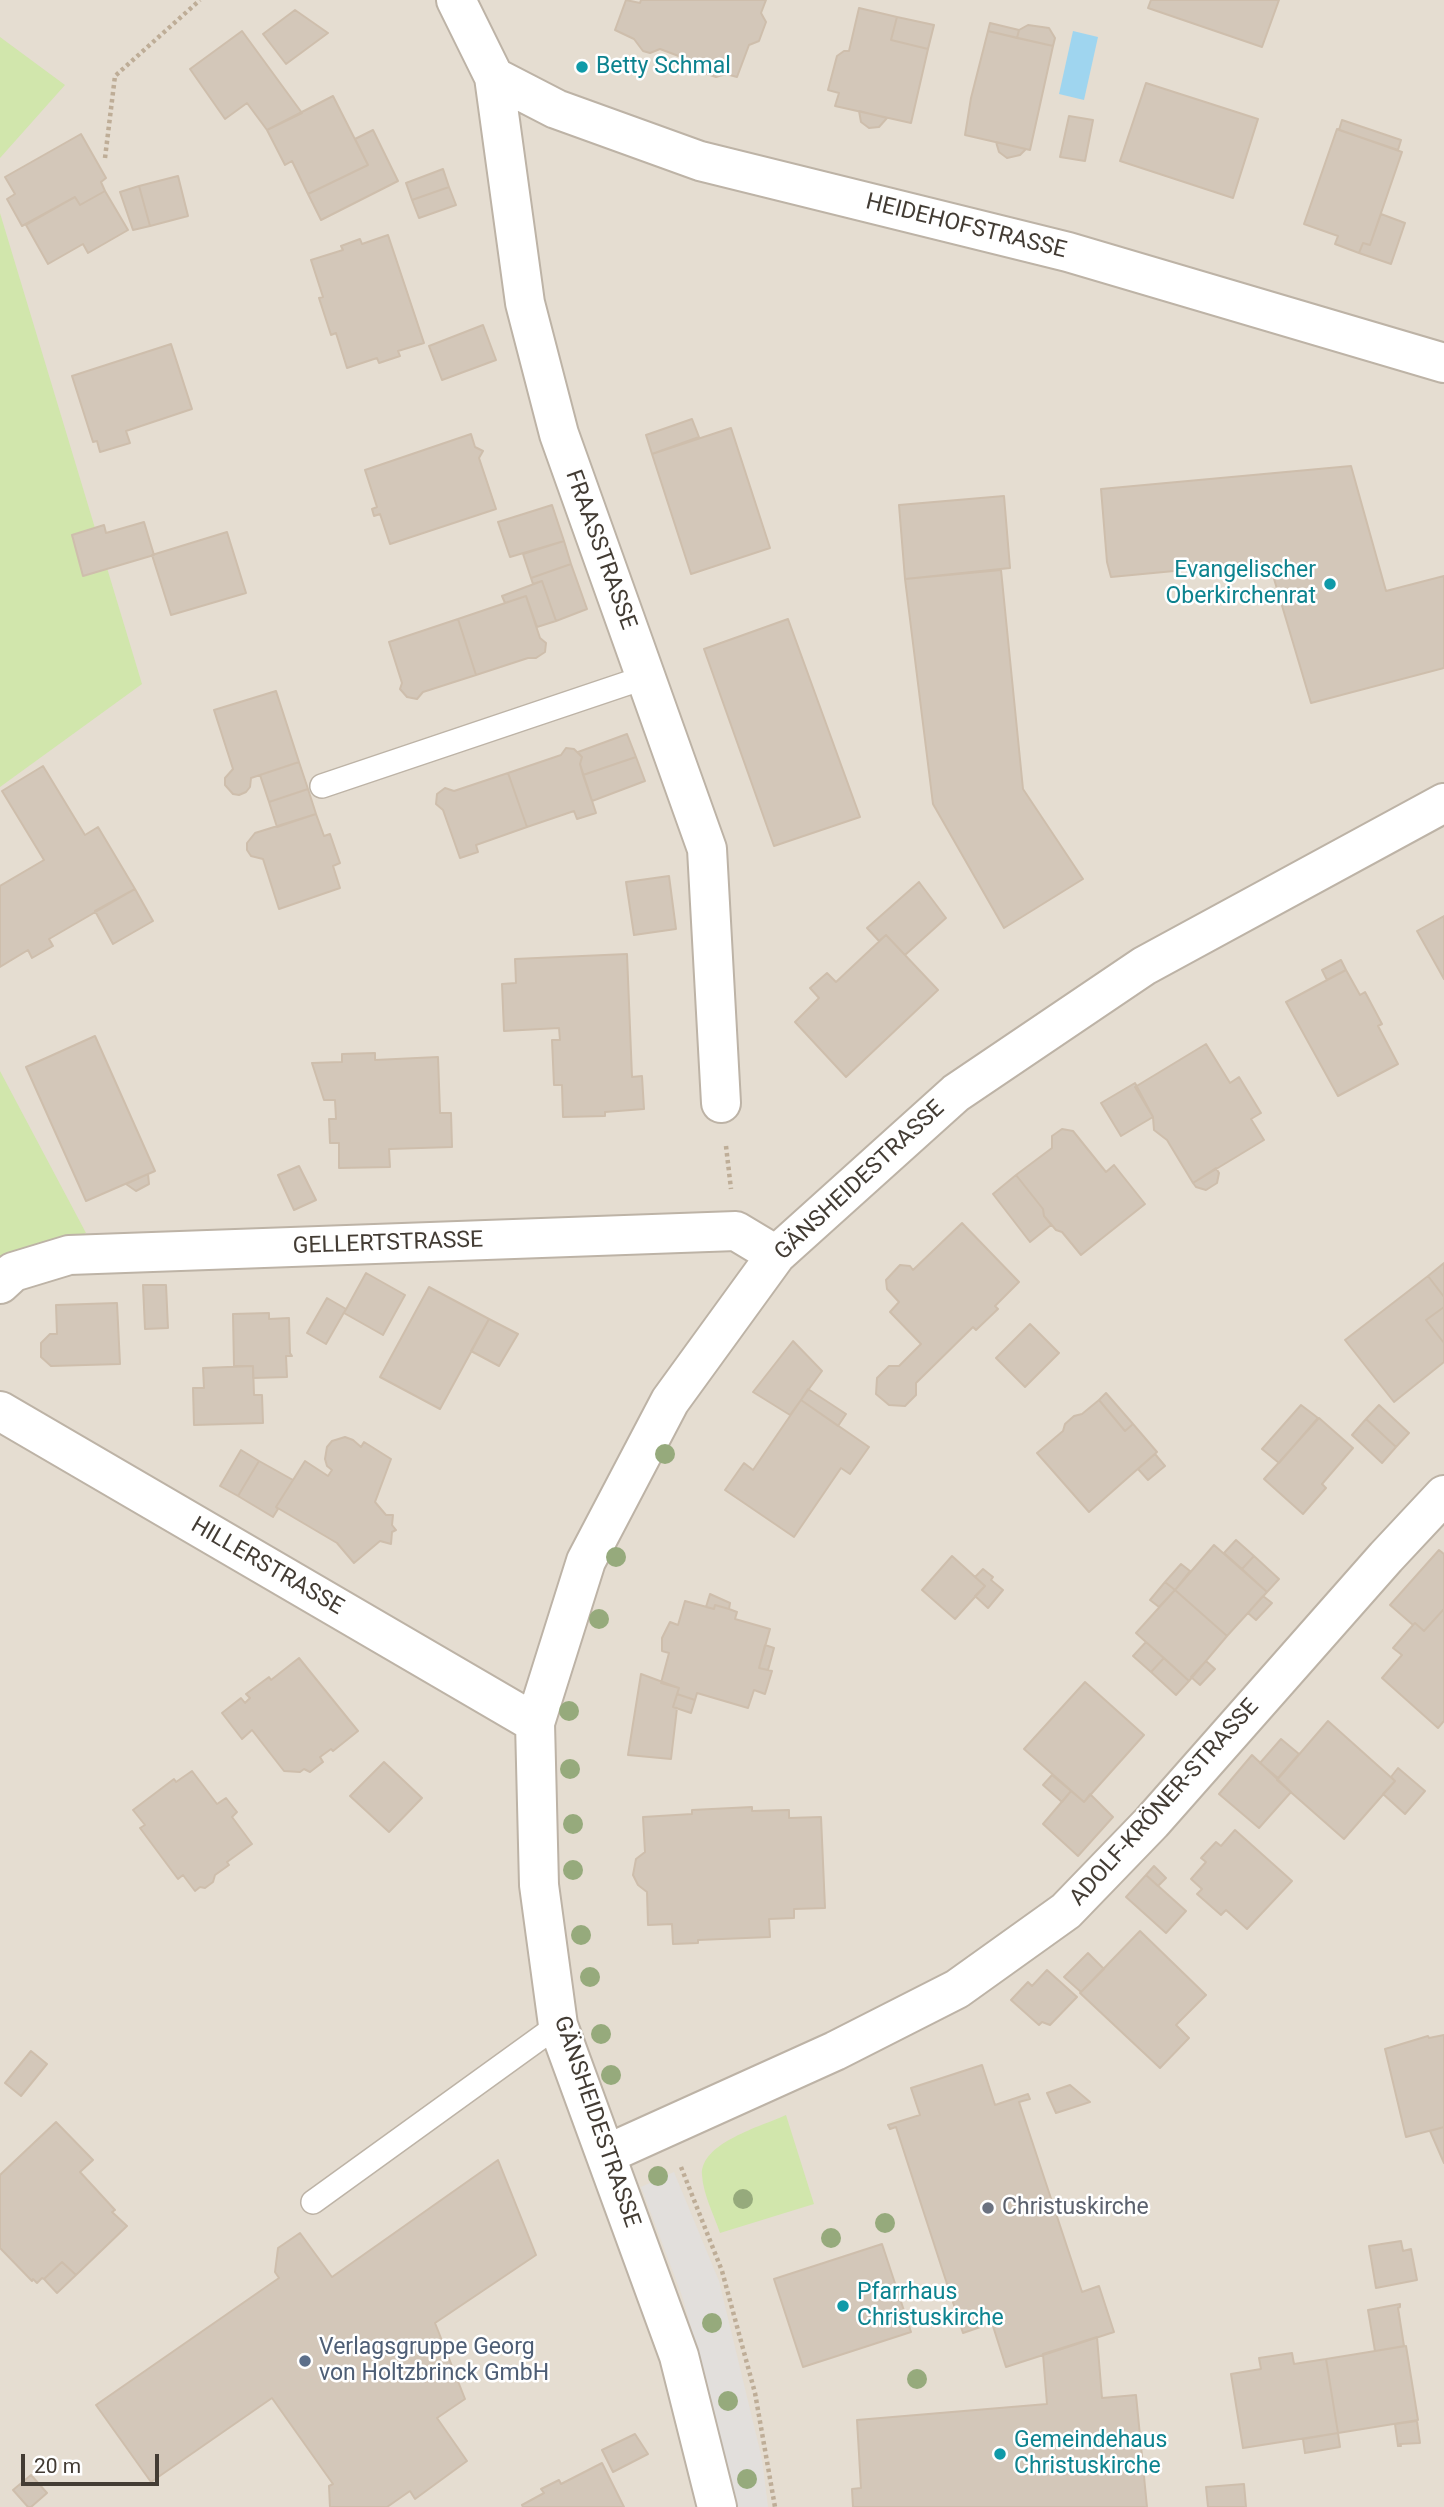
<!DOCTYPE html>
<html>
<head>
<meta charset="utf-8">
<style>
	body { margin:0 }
	#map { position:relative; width:1444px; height:2507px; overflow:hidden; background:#f2ece3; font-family:Roboto,sans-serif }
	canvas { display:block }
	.scale { position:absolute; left:21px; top:2454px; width:138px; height:32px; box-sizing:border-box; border:4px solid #433c34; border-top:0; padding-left:9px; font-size:21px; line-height:24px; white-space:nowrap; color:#433c34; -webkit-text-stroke:5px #fff; paint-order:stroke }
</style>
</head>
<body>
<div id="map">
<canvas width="1444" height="2507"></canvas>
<div class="scale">20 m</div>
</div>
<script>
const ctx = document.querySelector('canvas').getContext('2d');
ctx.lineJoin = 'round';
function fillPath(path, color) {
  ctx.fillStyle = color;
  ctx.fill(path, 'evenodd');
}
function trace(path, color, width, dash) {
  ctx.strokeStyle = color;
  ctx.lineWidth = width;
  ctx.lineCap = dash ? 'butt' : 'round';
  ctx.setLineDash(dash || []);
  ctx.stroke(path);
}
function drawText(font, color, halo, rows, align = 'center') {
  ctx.font = font + ' Roboto,sans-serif';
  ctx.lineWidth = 5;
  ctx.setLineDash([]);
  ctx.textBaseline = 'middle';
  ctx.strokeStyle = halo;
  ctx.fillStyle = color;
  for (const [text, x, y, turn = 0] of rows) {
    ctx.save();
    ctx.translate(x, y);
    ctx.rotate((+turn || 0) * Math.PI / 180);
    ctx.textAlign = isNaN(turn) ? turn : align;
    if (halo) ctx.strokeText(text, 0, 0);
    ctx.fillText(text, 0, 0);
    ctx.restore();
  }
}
fillPath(new Path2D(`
	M0,0H1444V2507H0Z`), '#e5ddd1');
fillPath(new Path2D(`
	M0,37L65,85L0,158Z
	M0,213L142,684L0,787Z
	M0,1071L86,1233L0,1265Z
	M786,2115L814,2204L720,2233C714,2215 703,2194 702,2175C700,2143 762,2126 786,2115Z`), '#d1e6ac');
fillPath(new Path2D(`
	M674,2172L719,2281L762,2459L768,2507H733L712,2401L682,2296L641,2187Z`), '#e2dfdc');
fillPath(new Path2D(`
	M1073,31L1098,37L1084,100L1059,94Z`), '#9fd5ef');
const building = new Path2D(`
	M626,0L640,3L641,0H766L761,13L766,22L759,41L749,45L737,77L726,74L716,77L707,74L700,64L660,49L650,53L643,51L634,39L615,30Z
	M1151,0H1279L1262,47L1148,8Z
	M859,8L897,17L891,40L928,49L911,123L835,106L839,93L828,90L837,56L844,51H849Z
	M295,10L328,33L286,64L263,34Z
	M897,17L934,25L928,49L891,40Z
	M990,23L1019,30L1017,38L988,31Z
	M1028,25L1049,28L1055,38L1053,46L1017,38L1019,30Z
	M242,31L302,113L267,130L247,103L225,119L190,69Z
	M988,31L1053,46L1030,150L965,135L971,98Z
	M1146,83L1258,119L1233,198L1120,161Z
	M333,96L368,165L308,194L292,161L285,165L267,130Z
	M859,111L887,118L879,127L869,128L861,122Z
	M1069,116L1093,120L1085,161L1060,157Z
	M1342,120L1401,140L1398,150L1339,130Z
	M1337,129L1402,152L1370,245L1363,243L1359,253L1335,244L1338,236L1304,224Z
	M373,130L398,181L321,220L308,194L368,165L355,139Z
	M81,134L106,178L101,182L105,191L80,205L75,197L22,226L7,199L15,194L5,177Z
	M996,142L1026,149L1020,155L1007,158L999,152Z
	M443,169L449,187L412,200L406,183Z
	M178,176L188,216L150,226L139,186Z
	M139,186L150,226L133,230L120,192Z
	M449,187L456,205L419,218L412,200Z
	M105,191L128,230L88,253L83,244L48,264L26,225L75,197L80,205Z
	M1381,214L1405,223L1391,264L1359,253L1363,243L1370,245Z
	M388,235L424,343L398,351L400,356L379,363L377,358L347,368L336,333L331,335L319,298L323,297L311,260L343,250L341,246L360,239L362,244Z
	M483,325L496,360L442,380L429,346Z
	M171,344L192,409L126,431L130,443L100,452L97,441L93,442L72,376Z
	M692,419L699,437L652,454L646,435Z
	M731,428L770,548L691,574L652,454Z
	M471,434L475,447L483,451L479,458L496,509L390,544L380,514L374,516L372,509L377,507L365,470Z
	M1351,466L1386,591L1444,576V668L1311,703L1269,562L1111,577L1107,562L1101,489Z
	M1004,496L1010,568L905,579L899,505Z
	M552,505L564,541L510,557L498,522Z
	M144,522L154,555L83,576L72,535L104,525L106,533Z
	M227,532L246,593L171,615L152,555Z
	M564,541L571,564L531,578L523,554Z
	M571,564L587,609L556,621L542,581L533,584L531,578Z
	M1001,570L1023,789L1083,879L1004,928L933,804L905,579Z
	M542,581L556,621L537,627L526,596L505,603L502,596Z
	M526,596L540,638L546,643L545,652L536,658H528L476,675L458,619Z
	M458,619L476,675L423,692L417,699L407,697L400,689L402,683L389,642Z
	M788,619L860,817L774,846L704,649Z
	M276,691L299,762L251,778L250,787L246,792L239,795L233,794L225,785V778L233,769L214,710Z
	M627,734L636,757L583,775L580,764L582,757L578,752Z
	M566,748L574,749L582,757L580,764L596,813L577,819L574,811L527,827L508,773L561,755Z
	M636,757L645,781L592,801L583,775Z
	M299,762L308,789L269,802L260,775Z
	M43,766L85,835L98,827L135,889L49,939L53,946L32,958L28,950L0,967V886L44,860L2,791Z
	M508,773L527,827L476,845L478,852L460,858L443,810L436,804L437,794L445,788L454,791Z
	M308,789L316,814L277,827L269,802Z
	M316,814L324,836L330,834L340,863L333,866L340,888L279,909L263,859L251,856L247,850V843L255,833Z
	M669,876L676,929L634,935L626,882Z
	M919,882L946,918L905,955L886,935L879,941L867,928Z
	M135,889L153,921L113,944L95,911Z
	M1444,916V979L1417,931Z
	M886,935L938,990L846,1077L795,1022L819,998L810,988L827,973L836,982Z
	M627,954L632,1077L642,1076L644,1109L605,1112V1116L563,1117L562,1085H554L552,1040H560L559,1028L504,1031L502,984L516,983L515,959Z
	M1341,960L1346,970L1327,980L1322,970Z
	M1346,970L1360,995L1365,992L1382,1024L1378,1026L1398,1064L1338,1096L1286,1002Z
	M95,1036L155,1171L86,1201L26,1067Z
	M1206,1044L1230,1083L1239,1077L1261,1113L1251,1119L1264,1140L1193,1183L1167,1140L1154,1130L1153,1117L1135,1087Z
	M375,1053V1060L438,1057L440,1113H451L452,1147L389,1149L390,1167L339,1168V1143H330L329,1119H336L335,1100H324L312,1063L342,1062V1054Z
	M1135,1083L1153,1117L1121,1136L1101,1103Z
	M1062,1129L1073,1131L1106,1172L1114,1165L1145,1204L1081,1255L1062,1232L1056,1230L1044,1216L1043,1209L1016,1175L1052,1148V1136Z
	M299,1166L316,1200L294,1210L278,1175Z
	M1216,1168L1219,1173L1217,1183L1206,1190L1196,1187L1193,1183Z
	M148,1174L149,1184L136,1191L126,1184Z
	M1016,1175L1043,1209L1044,1216L1051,1225L1030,1242L993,1194Z
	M962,1223L1019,1282L995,1306L998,1309L976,1330L973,1327L916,1383V1395L905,1406L889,1405L876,1394L877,1378L889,1366H899L921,1344L890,1312L899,1302L887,1289L886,1280L900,1265L910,1266L913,1270Z
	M1444,1263V1297L1428,1276Z
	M366,1273L405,1295L383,1335L344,1313Z
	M1428,1276L1444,1297V1307L1426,1320L1444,1343V1362L1394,1402L1345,1340Z
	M143,1285H166L168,1328L145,1329Z
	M429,1287L489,1319L440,1409L380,1377Z
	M327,1298L346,1309L326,1344L307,1333Z
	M117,1303L120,1364L51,1366L41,1357V1343L50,1334H57L56,1305Z
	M1444,1307V1343L1426,1320Z
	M269,1313V1319L289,1318L290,1353L292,1356H286L287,1377L253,1378V1366H234L233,1314Z
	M489,1319L518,1334L499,1366L471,1351Z
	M1030,1324L1059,1353L1025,1387L996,1358Z
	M793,1341L822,1371L790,1415L753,1392Z
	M253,1366L254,1395H262L263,1423L194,1425L193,1388H204L203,1368Z
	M808,1389L846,1414L838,1426L801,1400Z
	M1106,1393L1133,1424L1125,1431L1099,1400Z
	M801,1400L869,1447L850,1474L841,1468L794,1537L725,1490L744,1463L753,1470Z
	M1099,1400L1125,1431L1133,1424L1157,1452L1089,1512L1037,1453L1063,1431L1065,1424L1074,1416L1082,1414Z
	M1301,1405L1318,1418L1279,1463L1262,1449Z
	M1379,1405L1409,1433L1396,1447L1366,1419Z
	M1319,1418L1353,1448L1322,1484L1326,1488L1303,1514L1264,1479Z
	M1366,1419L1396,1447L1382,1463L1352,1435Z
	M345,1437L353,1440L361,1447L364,1442L391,1459L375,1502L386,1515H393L392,1525L396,1530L392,1532L391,1544L380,1541L354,1563L337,1543L276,1507L305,1461L328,1476L332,1470L327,1466L325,1459L327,1447L332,1441Z
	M241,1450L259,1461L238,1496L220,1486Z
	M1155,1454L1165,1466L1148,1480L1138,1469Z
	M259,1461L293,1480L276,1507L278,1509L273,1517L238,1496Z
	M1236,1540L1254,1556L1242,1569L1224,1553Z
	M1214,1545L1267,1592L1227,1636L1175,1590Z
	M1439,1550L1444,1554V1609L1424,1631L1415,1623L1413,1625L1390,1605Z
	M952,1556L985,1586L955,1619L922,1590Z
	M1254,1556L1279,1579L1267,1592L1242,1569Z
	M1181,1564L1190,1571L1175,1590L1165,1582Z
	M983,1569L993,1577L991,1580L1003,1590L988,1608L975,1596L985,1586L975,1577Z
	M1165,1582L1175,1590L1159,1607L1150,1600Z
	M1175,1590L1227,1636L1189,1681L1136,1633Z
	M710,1594L730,1603L729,1609L715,1605L714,1609L706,1607Z
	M1263,1596L1272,1603L1256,1620L1248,1613Z
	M685,1601L714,1609L715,1605L729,1609L737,1612L735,1619L770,1629L759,1668L772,1671L765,1694L754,1690L748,1708L697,1693L695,1700L677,1694L679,1688L661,1683L669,1653L662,1651V1638L670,1622L678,1625Z
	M1444,1609V1721L1438,1728L1382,1678L1402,1655L1393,1648L1413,1625L1415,1623L1424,1631Z
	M1146,1642L1164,1658L1151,1672L1133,1656Z
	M765,1645L774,1648L768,1670L759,1668Z
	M299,1658L358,1731L333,1751L331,1749L320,1757L323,1762L310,1772L304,1769L300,1772L284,1771L252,1730L242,1739L222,1713L241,1698L245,1703L250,1698L246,1694L269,1677L271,1680Z
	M1164,1658L1189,1681L1176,1695L1151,1672Z
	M1206,1661L1215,1669L1200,1685L1191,1677Z
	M641,1674L679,1688L673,1707L677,1708L671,1759L628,1755Z
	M1085,1682L1144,1735L1084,1802L1024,1749Z
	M677,1694L695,1700L691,1713L673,1707Z
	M1328,1721L1395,1781L1344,1839L1277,1780Z
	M1281,1739L1299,1754L1278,1778L1260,1763Z
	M1252,1755L1291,1792L1259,1828L1219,1794Z
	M384,1762L422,1798L389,1832L350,1796Z
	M1398,1768L1425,1791L1405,1814L1383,1794L1395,1781L1391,1777Z
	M192,1771L217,1804L226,1798L237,1812L232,1817L252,1844L227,1862L229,1865L215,1875L213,1882L205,1888L200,1887L195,1891L183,1875L178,1879L140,1828L145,1825L133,1810L174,1779L176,1782Z
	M1052,1775L1071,1791L1062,1802L1043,1785Z
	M1071,1791L1084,1802L1090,1794L1113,1817L1078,1856L1043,1824Z
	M752,1807V1811L789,1810V1818L821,1817L825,1908L794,1909V1918L769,1919L770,1937L698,1940V1943L673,1944L672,1924L648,1925L647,1892L638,1885L633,1875L636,1859L645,1852L643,1817L692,1814V1810Z
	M1235,1830L1292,1881L1247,1929L1226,1910L1221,1915L1197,1894L1202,1889L1191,1879L1206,1862L1201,1858L1216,1842L1221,1846Z
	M1154,1866L1166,1878L1158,1886L1146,1875Z
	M1146,1875L1186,1911L1166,1933L1126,1897Z
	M1140,1931L1206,1995L1176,2025L1189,2038L1160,2068L1080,1993Z
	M1088,1953L1104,1969L1081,1992L1064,1977Z
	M1047,1970L1077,1997L1050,2025L1042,2022L1039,2025L1011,2000L1028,1982L1032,1986Z
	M1444,2035V2127L1406,2137L1385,2049L1428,2036L1429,2038Z
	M31,2051L47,2064L21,2096L5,2083Z
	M982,2065L995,2105L1028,2094L1030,2099L1019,2102L1082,2292L1099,2286L1114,2332L1006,2367L992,2323L963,2333L896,2127L890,2129L888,2125L920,2115L911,2088Z
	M1070,2085L1090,2102L1056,2113L1047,2093Z
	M56,2122L93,2160L80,2172L115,2210L112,2212L127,2226L76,2275L62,2262L44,2279L42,2278L37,2283L33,2279L32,2281L0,2248V2175Z
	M1444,2127V2163L1430,2131Z
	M498,2160L536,2255L435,2323L465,2399L437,2418L467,2461L415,2499L410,2491L387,2507H330L329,2486L333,2484L272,2398L151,2482L96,2405L279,2278L275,2272L278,2248L300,2233L332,2277Z
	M1401,2241L1403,2251L1411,2249L1417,2280L1376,2288L1369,2246Z
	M882,2244L911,2332L803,2367L774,2279Z
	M62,2262L76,2275L57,2293L44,2279Z
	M1400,2304V2307L1398,2308L1404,2346L1375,2351L1368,2310Z
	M1097,2337L1102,2398L1136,2395L1147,2507H853L852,2489L861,2488L857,2420L1047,2404L1043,2354Z
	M1406,2346L1418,2420L1338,2433L1326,2359Z
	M1292,2353L1294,2364L1326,2359L1338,2433L1243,2448L1231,2374L1261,2369L1259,2358Z
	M1417,2421L1420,2443L1400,2444L1401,2446H1398L1395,2424Z
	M1338,2433L1340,2447L1305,2453L1303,2439Z
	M635,2434L648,2454L613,2472L602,2450Z
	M602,2463L624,2507H523L522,2505L544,2493L541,2489L559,2480L561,2484Z
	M31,2475L47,2493L31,2507H28L13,2490Z
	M1244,2484L1246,2507H1208L1206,2487Z`);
fillPath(building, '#d3c7b9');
trace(building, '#cebeac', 2);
const lane = new Path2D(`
	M322,786L646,677
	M313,2202L558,2025`);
const street = new Path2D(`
	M456,0L494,77L525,303L559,434L707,849L721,1103
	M494,77L556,109L700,161L1068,252L1444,363
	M0,1284L13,1272L69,1255L736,1231L776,1255
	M0,1411L535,1723
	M607,2154L835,2051L957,1989L1066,1911L1152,1822L1386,1557L1444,1495
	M717,2507L679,2356L558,2025L539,1885L535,1723L586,1561L670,1401L776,1255L956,1093L1144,966L1444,803`);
trace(lane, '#bdb3a6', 26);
trace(street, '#bdb3a6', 42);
trace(new Path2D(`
	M105,158L115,76L200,0
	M726,1146L731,1189
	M681,2167L722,2271L755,2393L775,2507`), '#bead97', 4.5, [3.5, 3.5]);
trace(lane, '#fff', 23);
trace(street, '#fff', 38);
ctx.fillStyle = '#96aa7c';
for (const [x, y] of [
	[665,1454],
	[616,1557],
	[599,1619],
	[569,1711],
	[570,1769],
	[573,1824],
	[573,1870],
	[581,1935],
	[590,1977],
	[601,2034],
	[611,2075],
	[658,2176],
	[743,2199],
	[885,2223],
	[831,2238],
	[712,2323],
	[917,2379],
	[728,2401],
	[747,2479]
]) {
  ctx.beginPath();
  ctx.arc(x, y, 10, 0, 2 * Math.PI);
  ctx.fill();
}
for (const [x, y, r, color] of [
	[582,67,7,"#0f9aa8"],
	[1330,584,7,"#0f9aa8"],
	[988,2208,7,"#6b7280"],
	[843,2306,7,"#0f9aa8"],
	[305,2361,7,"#5c6f8a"],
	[1000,2454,7,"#0f9aa8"]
]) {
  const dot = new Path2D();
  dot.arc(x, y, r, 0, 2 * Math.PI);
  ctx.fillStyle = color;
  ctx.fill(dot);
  trace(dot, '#fff', 2.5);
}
drawText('23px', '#0d838f', '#fff', [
	["Betty Schmal",596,67],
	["Evangelischer",1316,571,"right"],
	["Oberkirchenrat",1316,597,"right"],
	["Pfarrhaus",857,2293],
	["Christuskirche",857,2319],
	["Gemeindehaus",1014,2441],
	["Christuskirche",1014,2467]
], 'left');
drawText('23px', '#433c34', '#fff', [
	["HEIDEHOFSTRASSE",966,227,14],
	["FRAASSTRASSE",600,550,70],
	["GÄNSHEIDESTRASSE",860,1181,-43],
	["GELLERTSTRASSE",388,1244,-2],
	["HILLERSTRASSE",267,1567,30],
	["ADOLF-KRÖNER-STRASSE",1165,1803,-48],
	["GÄNSHEIDESTRASSE",596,2122,71]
]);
drawText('23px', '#5b616d', '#fff', [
	["Christuskirche",1002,2208]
], 'left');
drawText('23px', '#4e5e75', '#fff', [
	["Verlagsgruppe Georg",319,2348],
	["von Holtzbrinck GmbH",319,2374]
], 'left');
</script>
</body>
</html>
